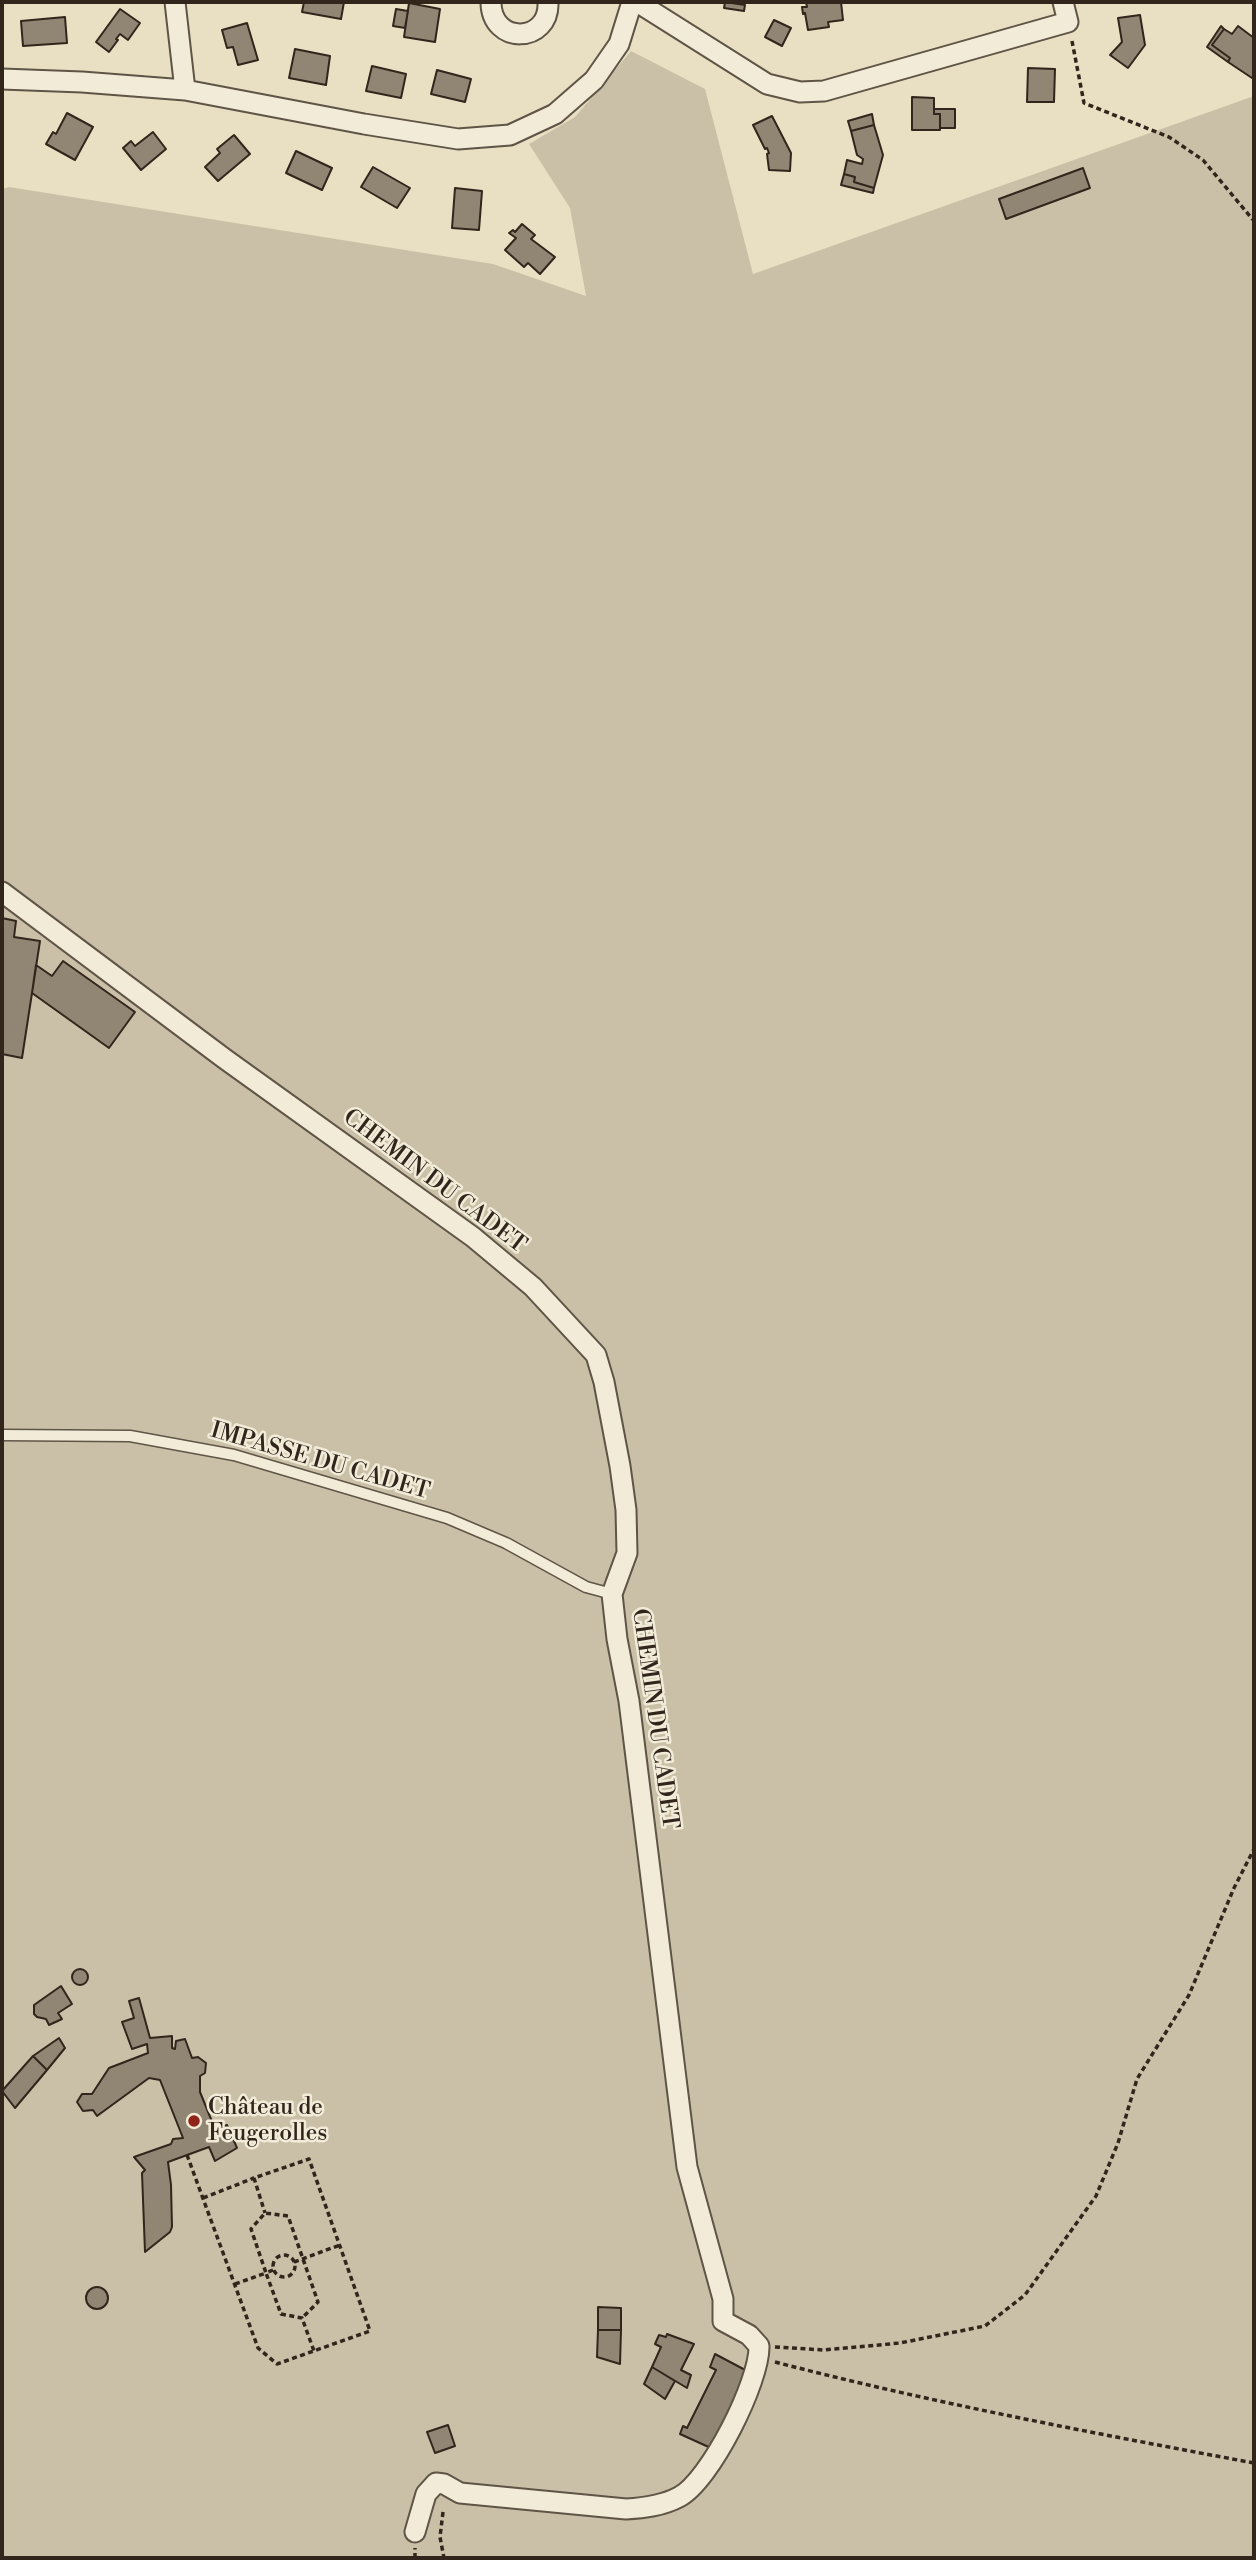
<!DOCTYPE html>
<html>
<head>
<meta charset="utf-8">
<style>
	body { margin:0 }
	#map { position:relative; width:1256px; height:2560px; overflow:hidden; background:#e9e0c3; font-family:"Libre Bodoni",serif }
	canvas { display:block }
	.frame { position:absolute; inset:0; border:4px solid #31251c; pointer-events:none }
</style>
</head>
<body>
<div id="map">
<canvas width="1256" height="2560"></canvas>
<div class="frame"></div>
</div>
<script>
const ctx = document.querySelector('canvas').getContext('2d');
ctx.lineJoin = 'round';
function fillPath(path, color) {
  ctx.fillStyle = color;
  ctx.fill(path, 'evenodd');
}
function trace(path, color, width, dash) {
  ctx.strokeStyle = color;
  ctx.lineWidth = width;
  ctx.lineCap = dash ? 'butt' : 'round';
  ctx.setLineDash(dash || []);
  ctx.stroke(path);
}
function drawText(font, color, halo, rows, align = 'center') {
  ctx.font = font + ' "Libre Bodoni",serif';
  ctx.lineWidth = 5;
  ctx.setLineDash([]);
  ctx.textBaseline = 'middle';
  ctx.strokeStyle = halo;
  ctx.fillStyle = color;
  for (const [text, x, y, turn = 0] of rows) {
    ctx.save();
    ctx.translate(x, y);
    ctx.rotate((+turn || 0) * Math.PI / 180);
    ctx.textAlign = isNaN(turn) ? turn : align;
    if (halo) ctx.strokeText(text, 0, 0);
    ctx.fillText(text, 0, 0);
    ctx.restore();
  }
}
fillPath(new Path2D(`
	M631,51L705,89L753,274L1254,96V2558H2V189L9,187L493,264L586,296L570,208L529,144L575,117Z`), '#cac0a7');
const building = new Path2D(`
	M304,2H344L341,19L302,12Z
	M725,2L745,5L744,11L724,8Z
	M806,2H841L843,20L828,22L829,27L808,30L805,13L803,14L802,7H807Z
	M409,3L440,9L435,42L404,37Z
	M120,9L140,23L128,40L120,34L116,39L118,40L109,52L96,42Z
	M396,9L408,11L405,28L393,26Z
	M1140,15L1145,45L1128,68L1110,55L1122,42L1118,18Z
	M65,17L67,43L23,46L21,21Z
	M774,20L791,28L782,46L765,37Z
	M247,23L258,60L238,65L233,47L227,48L222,30Z
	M1221,26L1224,29L1212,45L1230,58L1228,62L1207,47Z
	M1238,26L1254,38V75L1252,78L1228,62L1230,58L1212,45L1224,29L1232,34Z
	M295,49L330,56L326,85L289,78Z
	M372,66L406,74L401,98L366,91Z
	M1028,68L1055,69L1054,102H1027Z
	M437,70L471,79L465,102L431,94Z
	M912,97L934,98V114H940V130H912Z
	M934,109H955V128H940V114H934Z
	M67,113L93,127L75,160L46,144L53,132L56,134Z
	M872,114L874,125L851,131L848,121Z
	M772,116L791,153L790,171L769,170L767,154L769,153L767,148L765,149L753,125Z
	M874,125L883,155L874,188L854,182L855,177L844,174L847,160L862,164L863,159L857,155L851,131Z
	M153,132L166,149L141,170L123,148L131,141L135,146Z
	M234,135L250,154L218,181L205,167L220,153L217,149Z
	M296,151L332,168L322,190L286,173Z
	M373,167L410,188L397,208L361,187Z
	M1083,168L1090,188L1006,219L999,199Z
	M844,174L855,177L854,182L874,188L873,193L841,185Z
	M455,188L482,191L479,230L452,228Z
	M522,224L535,235L531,239L555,257L540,274L528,263L524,267L505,250L516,238L509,233L513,230L515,232Z
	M2,918L16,921L14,937L40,941L22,1058L2,1054Z
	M63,961L135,1012L109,1048L32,993L36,965L52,976Z
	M72 1977a8 8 0 1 1 16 0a8 8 0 1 1-16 0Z
	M61,1986L72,2004L58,2013L62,2019L49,2025L46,2019L37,2017L34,2014V2005Z
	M139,1998L150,2038L172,2036V2048L175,2049L176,2041L185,2039L192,2058L198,2057L206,2063L205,2073L200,2076V2092L215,2129L227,2125L237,2148L215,2161L209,2147L168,2162L171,2185L172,2227L170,2232L145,2252L142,2173L145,2170L134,2157L171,2144L173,2139L183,2138L160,2080L149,2078L97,2116L93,2110L83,2111L77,2102L82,2094H92L109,2068L148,2053L147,2044L132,2049L122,2022L134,2018L129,2001Z
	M59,2038L65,2048L47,2070L33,2056Z
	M33,2056L47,2070L15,2108L2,2091Z
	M86 2298a11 11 0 1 1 22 0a11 11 0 1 1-22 0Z
	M598,2307L621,2308V2330H598Z
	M598,2330H621L620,2364L597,2357Z
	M667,2334L694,2344L681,2370L691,2375L687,2388L652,2367L661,2347L655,2344L659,2335L666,2337Z
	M715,2354L749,2372L713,2449L680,2434L683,2426L687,2428L716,2370L710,2367Z
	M652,2367L675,2381L665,2399L644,2384Z
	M448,2425L455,2446L435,2453L427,2432Z`);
fillPath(building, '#918673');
trace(building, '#31251c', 2);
const service = new Path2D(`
	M2,1435L130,1436L234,1455L447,1518L506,1543L586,1587L612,1594`);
const minor = new Path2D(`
	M175,2L185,90
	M491,2C491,45 550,44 548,2
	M637,2L767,84L800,92L824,91L1068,22L1063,2
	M2,79L82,82L185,90L364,124L458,139L510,135L555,114L594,80L619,44L632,2
	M2,892L225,1059L473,1237L533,1287L596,1355L604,1382L620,1466L626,1510L627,1553L612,1594L617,1639L629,1701L687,2167L723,2299V2321L749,2335L759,2346C760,2381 710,2481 679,2497C662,2506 644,2508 626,2509L460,2493L444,2484L436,2483L426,2494L415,2532`);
trace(service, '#5f5446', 13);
trace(minor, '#5f5446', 23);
trace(new Path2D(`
	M1072,41L1084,103L1169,137L1203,160L1254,221
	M187,2155L258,2348L277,2364L370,2331L309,2159L254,2178L265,2213
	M203,2198L254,2178
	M273 2266a11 11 0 1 1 22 0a11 11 0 1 1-22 0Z
	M294,2262L340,2245
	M273,2270L266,2273L251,2229L265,2213L288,2216L318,2302L302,2318
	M235,2284L266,2273L281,2314L302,2318L314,2351
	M775,2347L824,2350L900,2343L985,2326L1025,2295L1096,2196L1118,2143L1137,2079L1189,1995L1234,1888L1254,1849
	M775,2362C933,2403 1093,2433 1254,2463
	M443,2512L440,2537L444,2558
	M415,2558V2548`), '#31251c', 3.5, [5, 3.5]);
trace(service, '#f1ebd8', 10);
trace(minor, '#f1ebd8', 19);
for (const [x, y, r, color] of [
	[194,2121,7,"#8f2418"]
]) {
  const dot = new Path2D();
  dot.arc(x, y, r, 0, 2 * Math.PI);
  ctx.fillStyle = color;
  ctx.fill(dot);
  trace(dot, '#f1ebd8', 2.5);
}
drawText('23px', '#31251c', '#f1ebd8', [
	["CHEMIN DU CADET",434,1182,37],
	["IMPASSE DU CADET",320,1462,16],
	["CHEMIN DU CADET",654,1719,82]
]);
drawText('23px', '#31251c', '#f1ebd8', [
	["Château de",208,2108],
	["Feugerolles",208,2134]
], 'left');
</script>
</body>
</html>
